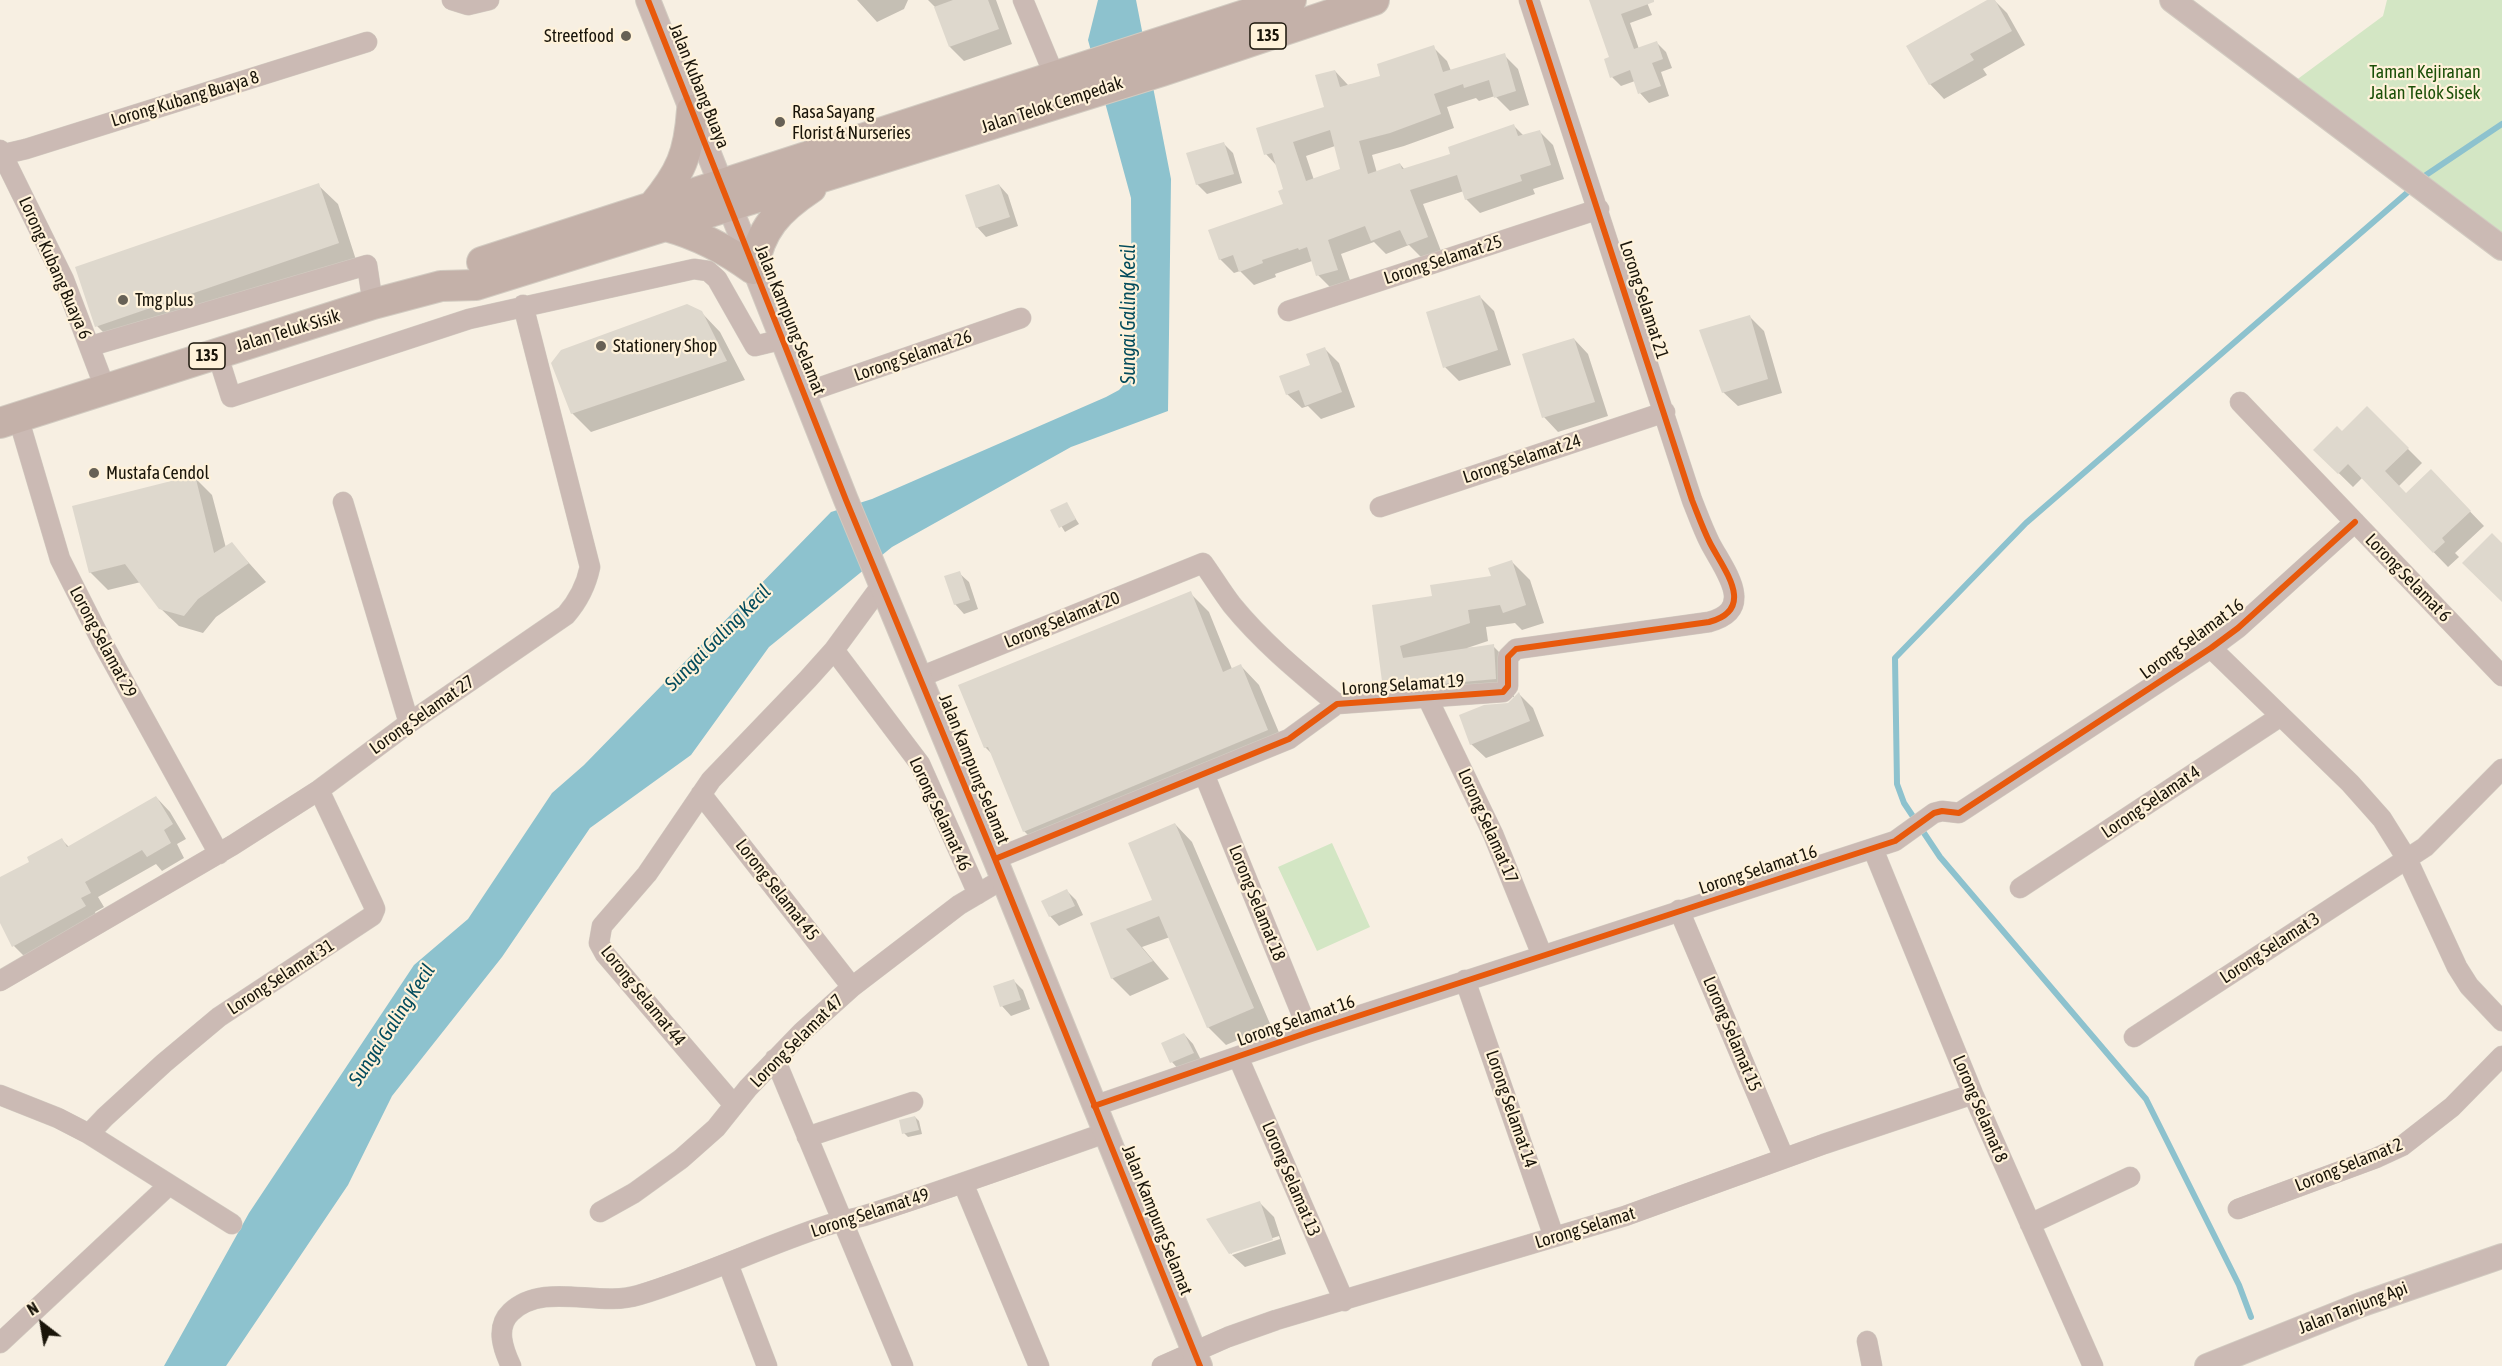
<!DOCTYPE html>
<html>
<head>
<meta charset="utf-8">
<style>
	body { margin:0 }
	#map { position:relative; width:2502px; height:1366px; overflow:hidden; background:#f7efe2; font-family:"Asap Condensed",sans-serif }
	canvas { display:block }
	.north { position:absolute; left:12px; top:1294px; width:60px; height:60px; -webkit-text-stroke:4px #fff2da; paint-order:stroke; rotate:329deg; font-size:16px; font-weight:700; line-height:24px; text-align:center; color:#1a150a }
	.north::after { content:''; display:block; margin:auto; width:21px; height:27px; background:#1a150a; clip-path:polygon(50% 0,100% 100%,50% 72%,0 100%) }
</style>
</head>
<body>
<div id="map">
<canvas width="2502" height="1366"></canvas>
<div class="north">N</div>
</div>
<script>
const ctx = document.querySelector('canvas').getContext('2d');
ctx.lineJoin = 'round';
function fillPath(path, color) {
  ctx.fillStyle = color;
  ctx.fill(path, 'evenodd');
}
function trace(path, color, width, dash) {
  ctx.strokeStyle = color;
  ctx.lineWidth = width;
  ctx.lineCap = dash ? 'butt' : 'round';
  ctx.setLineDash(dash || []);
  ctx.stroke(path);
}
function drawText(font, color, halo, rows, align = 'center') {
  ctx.font = font + ' "Asap Condensed",sans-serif';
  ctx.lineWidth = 4.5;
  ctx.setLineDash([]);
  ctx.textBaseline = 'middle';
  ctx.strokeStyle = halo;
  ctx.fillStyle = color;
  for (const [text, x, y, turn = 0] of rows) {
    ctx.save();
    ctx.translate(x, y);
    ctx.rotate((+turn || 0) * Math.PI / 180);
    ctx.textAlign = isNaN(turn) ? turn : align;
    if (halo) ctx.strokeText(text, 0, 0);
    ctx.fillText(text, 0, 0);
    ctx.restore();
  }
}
fillPath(new Path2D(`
	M2387,0H2502V236L2295,81L2383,16Z
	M1332,843L1370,927L1317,951L1278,867Z`), '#d3e6c4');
fillPath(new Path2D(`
	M1098,0H1136L1171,179L1168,411L1071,447L892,547L769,647L691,755L590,828L502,957L392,1096L348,1185L226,1366H164L249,1213L414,965L468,919L552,793L584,765L831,512L872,499L1106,397L1119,390L1132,376L1131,198L1088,40Z`), '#8dc2ce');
fillPath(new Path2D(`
	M857,0H908L904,9L877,22Z
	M928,0H996L1012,44L964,61L950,47L936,8Z
	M1602,0H1646L1652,15L1630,23L1639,49L1656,42L1666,52L1672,68L1661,72L1669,96L1649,103L1640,93L1635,81L1621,86L1612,77Z
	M1990,0H1994L2007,13L2025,45L1983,69L1987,75L1944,99L1930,84Z
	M1433,47L1447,61L1451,71L1504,55L1518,69L1529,105L1510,111L1495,96L1479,101L1476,98L1447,107L1454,128L1404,146L1372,155L1377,173L1400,164L1405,170L1452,155L1514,126L1524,136L1539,131L1553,145L1564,179L1533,189L1535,194L1480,213L1466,199L1464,191L1423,204L1441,251L1422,258L1409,245L1386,254L1374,242L1341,254L1351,283L1332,289L1318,275L1312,261L1275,274L1276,277L1254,285L1240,271L1234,273L1220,259L1285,205V190L1277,166L1266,154L1325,108L1335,71L1348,85L1382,78ZM1335,146L1341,170L1314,180L1306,156Z
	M1224,144L1233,153L1242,183L1207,194L1197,184Z
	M318,185L338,204L357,263L116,345L97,326Z
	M999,185L1008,195L1018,226L986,237L977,227Z
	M1480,297L1494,311L1511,365L1459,381L1445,367Z
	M701,312L720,332L745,380L591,432L572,413Z
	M1750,317L1764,331L1782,393L1738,406L1723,392Z
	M1574,339L1588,354L1608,416L1558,432L1544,417Z
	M1324,348L1339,363L1355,407L1321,419L1308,406L1302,408L1287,394Z
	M2367,408L2422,463L2398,487L2406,495L2431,471L2484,526L2455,553L2459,557L2448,567L2362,478L2353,487L2315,450L2342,433Z
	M194,477L212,495L226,548L232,544L266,582L216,617L203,633L179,626L160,608L141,582L108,590L90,572Z
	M1066,504L1079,524L1065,532L1052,511Z
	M1512,562L1530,580L1544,623L1522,630L1515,623L1486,627L1488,641L1467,648L1493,646L1511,664L1514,697L1403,706L1385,688L1373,606L1433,597L1493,577Z
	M959,573L969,582L978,609L964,614L955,604Z
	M1190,593L1209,612L1232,669L1241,666L1259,685L1286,749L1043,850L1024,831L993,755L985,747Z
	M1519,694L1533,708L1544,736L1486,758L1471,744Z
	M156,797L170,812L186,839L177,844L184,858L162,871L156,864L98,897L104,907L95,912L99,921L28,960L14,946L0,919V879L31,863L62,840L69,847Z
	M1175,824L1192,842L1271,1026L1226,1045L1208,1027L1170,937L1142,947L1169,979L1130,996L1112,978L1092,924L1154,901Z
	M1067,891L1076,900L1083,915L1059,926L1050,916Z
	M1013,980L1023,990L1030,1009L1011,1016L1002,1006Z
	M1184,1034L1193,1044L1202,1062L1181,1072L1172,1062L1163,1044Z
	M915,1117L919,1121L922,1134L908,1137L904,1133Z
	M1260,1203L1274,1217L1286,1254L1245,1267L1232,1255L1280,1239L1279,1236L1232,1251V1254L1231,1253Z`), '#0003');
trace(new Path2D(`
	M2426,175L2502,124
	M2251,1317L2239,1285L2146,1099L1940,857L1904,803L1897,784L1895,658L2026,523L2408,192`), '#8dc2ce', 6);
fillPath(new Path2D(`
	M953,0H988L999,29L949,47L934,7Z
	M1589,0H1654V2L1621,14L1634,49L1657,41L1663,59L1652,63L1661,86L1638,94L1630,70L1610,78L1604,59L1609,57Z
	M1987,0H1995L2012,31L1970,54L1974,60L1929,85L1906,46Z
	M1434,45L1443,72L1505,53L1516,91L1494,98L1489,80L1464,88L1463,84L1434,94L1441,114L1390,133L1359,141L1368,174L1400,163L1402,169L1450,154L1448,147L1514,124L1518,136L1540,130L1551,165L1520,175L1522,181L1465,200L1457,175L1410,190L1428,237L1407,245L1400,230L1371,241L1365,226L1328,240L1338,270L1316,276L1307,247L1299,250L1298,248L1262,260L1263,263L1239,272L1233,255L1219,260L1208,230L1283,204L1278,191L1283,189L1272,153L1264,155L1256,128L1324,107L1315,75L1335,70L1340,87L1380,76L1377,64ZM1330,130L1340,169L1306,181L1293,142Z
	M1224,142L1234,174L1196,185L1186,153Z
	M319,183L339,243L95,327L75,267Z
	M999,184L1010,217L976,228L965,195Z
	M1480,295L1498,350L1443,368L1426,312Z
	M687,304L702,311L727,361L571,414L551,363L561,350Z
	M1750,315L1768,379L1722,393L1699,330Z
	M1574,338L1595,402L1542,418L1522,354Z
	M1325,347L1342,392L1305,406L1299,390L1286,395L1279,376L1310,365L1306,354Z
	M2367,406L2409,448L2385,471L2406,493L2431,469L2471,511L2442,538L2445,542L2433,553L2348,464L2338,474L2313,450L2337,426L2342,431Z
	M195,475L214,553L232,542L249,563L198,599L184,616L159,609L125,564L89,573L72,506Z
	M1067,502L1076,519L1059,528L1050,510Z
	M2492,533L2502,543V602L2462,563Z
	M1512,560L1526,605L1503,613L1500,605L1468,610L1470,623L1400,646L1403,658L1494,644L1496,679L1383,689L1372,605L1432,596L1430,585L1491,576L1488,568Z
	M960,571L970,600L954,605L944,576Z
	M1191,591L1223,672L1241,664L1268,730L1023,832L988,747L984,748L958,685Z
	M1519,692L1530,721L1470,745L1459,715L1484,705L1508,703Z
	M156,796L173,824L164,830L171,843L147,857L142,850L85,882L91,893L81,898L86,906L12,947L0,923V877L29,862L27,857L62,838L67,847Z
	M1175,823L1254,1008L1207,1028L1159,916L1126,929L1153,961L1111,979L1090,923L1152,900L1128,843Z
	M1067,889L1075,906L1049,917L1041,901Z
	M1014,979L1021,1000L1000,1007L993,986Z
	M1184,1033L1194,1053L1170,1063L1161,1043Z
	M915,1116L919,1130L902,1134L899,1120Z
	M1260,1201L1273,1240L1229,1254L1206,1219Z`), '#ded8cd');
const minor = new Path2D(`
	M452,0L468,5L489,0
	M1023,0L1055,77
	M0,150L64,280L105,388
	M0,155L26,149L367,42
	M1288,311L1599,209
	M91,346L367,265L373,304
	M217,353L231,397L469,319L694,269L708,271L717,279L755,346L784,339
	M804,393L1021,318
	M2240,402L2502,676
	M18,417L60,559L102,642L219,854
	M343,502L409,723
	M1380,507L1665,412
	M2211,648L2350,783L2382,819L2407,859L2457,967L2469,986L2502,1021
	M834,650L920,764L978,894
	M920,677L1203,563C1213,577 1222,592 1232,605C1263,643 1300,673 1337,704
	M1428,699L1493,834L1542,955
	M1204,774L1309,1032
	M701,794L852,987
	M1873,849L1973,1094L2093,1366
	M995,859L1289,739L1337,704L1503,692L1508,686V657L1516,649L1709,622C1757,609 1724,570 1710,543C1703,529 1698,515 1692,500L1529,0
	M2020,888L2281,716
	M1679,910L1784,1158
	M1465,980L1554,1237
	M0,981L233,845L319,790L409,723L566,615C579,600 586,586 590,567L523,305
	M2134,1037L2425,847L2502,769
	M1238,1057L1344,1301
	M775,1059L903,1366
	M0,1095L58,1118L89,1134L232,1224
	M734,1105L605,954L599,943L602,926L647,874L711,780L808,679L834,650L881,586
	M1094,1106L1309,1032L1895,841L1934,813L1942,811L1959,813L2211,648L2238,628L2355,522
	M89,1134L105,1117L164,1063L219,1017L372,916L375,909L373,904L319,790
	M807,1137L913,1102
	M963,1183L1039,1366
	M2238,1209L2376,1158L2402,1146L2452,1107L2502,1056
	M600,1212L634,1193L681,1159L716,1128L748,1088L802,1032L852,987L959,905L1003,879
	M2030,1224L2130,1177
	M728,1264L767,1366
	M1867,1341L1872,1366
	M0,1343L169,1185
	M511,1366C503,1349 495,1327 511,1312C544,1281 598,1308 639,1295C702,1276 762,1247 825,1226C841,1221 858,1218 873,1213C951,1188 1028,1160 1105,1133
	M1162,1366L1228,1337L1276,1320L1625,1216L1824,1144L1973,1094`);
const tertiary = new Path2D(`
	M648,0L846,500L995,859L1200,1366
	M2172,0L2502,248
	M2207,1366L2360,1305L2502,1256`);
const primary = new Path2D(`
	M653,206C681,173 689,153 692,110
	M666,226C699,235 726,249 753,269C760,229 778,210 811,188
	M482,262L1291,0
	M0,423L373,304L441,286L476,285L1162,71L1374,0`);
trace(minor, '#d2cbc1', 21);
trace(tertiary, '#d2cbc1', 26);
trace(primary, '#d2cbc1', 32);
trace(minor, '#cbbab4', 20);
trace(tertiary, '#cbbab4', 24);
trace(primary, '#c4b1a9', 30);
trace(new Path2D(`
	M648,0L846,500L995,859L1200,1366
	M995,859L1289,739L1337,704L1503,692L1508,686V657L1516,649L1709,622C1757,609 1724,570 1710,543C1703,529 1698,515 1692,500L1529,0
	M1094,1106L1309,1032L1895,841L1934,813L1942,811L1959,813L2211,648L2238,628L2355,522`), '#e8590c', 6);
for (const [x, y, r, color] of [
	[626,36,6,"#676156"],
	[780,122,6,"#676156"],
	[123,300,6,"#676156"],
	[601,346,6,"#676156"],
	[94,473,6,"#676156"]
]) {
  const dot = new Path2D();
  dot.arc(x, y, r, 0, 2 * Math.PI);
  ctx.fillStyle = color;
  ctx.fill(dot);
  trace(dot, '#fff2da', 2);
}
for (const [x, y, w] of [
	[1268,36,36],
	[207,356,36]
]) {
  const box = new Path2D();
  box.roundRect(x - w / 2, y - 13, w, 26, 4.5);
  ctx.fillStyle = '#fff2da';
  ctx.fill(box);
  trace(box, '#1a150a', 1.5);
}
drawText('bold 16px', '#1a150a', null, [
	["135",1268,36],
	["135",207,356]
]);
drawText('18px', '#1a150a', '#fff2da', [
	["Streetfood",614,36,"right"],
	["Rasa Sayang",792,112],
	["Florist & Nurseries",792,133],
	["Tmg plus",135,300],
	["Stationery Shop",613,346],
	["Mustafa Cendol",106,473]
], 'left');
drawText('18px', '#1c5008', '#fff2da', [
	["Taman Kejiranan",2425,72],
	["Jalan Telok Sisek",2425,93]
]);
drawText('18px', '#1a150a', '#fff2da', [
	["Jalan Kubang Buaya",699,86,68],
	["Lorong Kubang Buaya 8",185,99,-17],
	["Jalan Telok Cempedak",1052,105,-18],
	["Lorong Selamat 25",1443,260,-18],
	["Lorong Kubang Buaya 6",55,268,66],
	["Lorong Selamat 21",1644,300,72],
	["Jalan Kampung Selamat",790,320,68],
	["Jalan Teluk Sisik",288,331,-17],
	["Lorong Selamat 26",913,356,-19],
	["Lorong Selamat 24",1522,459,-18],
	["Lorong Selamat 6",2408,578,46],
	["Lorong Selamat 20",1062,620,-22],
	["Lorong Selamat 16",2192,639,-36],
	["Lorong Selamat 29",103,642,62],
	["Lorong Selamat 19",1403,685,-4],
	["Lorong Selamat 27",422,715,-35],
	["Jalan Kampung Selamat",974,769,68],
	["Lorong Selamat 4",2151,802,-34],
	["Lorong Selamat 46",940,814,65],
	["Lorong Selamat 17",1488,826,66],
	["Lorong Selamat 16",1758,870,-18],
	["Lorong Selamat 45",777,890,52],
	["Lorong Selamat 18",1257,903,68],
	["Lorong Selamat 3",2270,948,-33],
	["Lorong Selamat 31",281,977,-33],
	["Lorong Selamat 44",643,996,51],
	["Lorong Selamat 16",1296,1021,-19],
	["Lorong Selamat 15",1732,1034,67],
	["Lorong Selamat 47",797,1041,-45],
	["Lorong Selamat 14",1511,1109,71],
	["Lorong Selamat 8",1980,1109,67],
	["Lorong Selamat 2",2349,1165,-22],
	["Lorong Selamat 13",1291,1179,67],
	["Lorong Selamat 49",870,1213,-18],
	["Jalan Kampung Selamat",1157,1220,68],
	["Lorong Selamat",1585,1228,-17],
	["Jalan Tanjung Api",2353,1308,-21]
]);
drawText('italic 20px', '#034b5c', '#fff2da', [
	["Sungai Galing Kecil",1129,314,-90],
	["Sungai Galing Kecil",718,638,-45],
	["Sungai Galing Kecil",392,1025,-57]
]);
</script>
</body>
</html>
